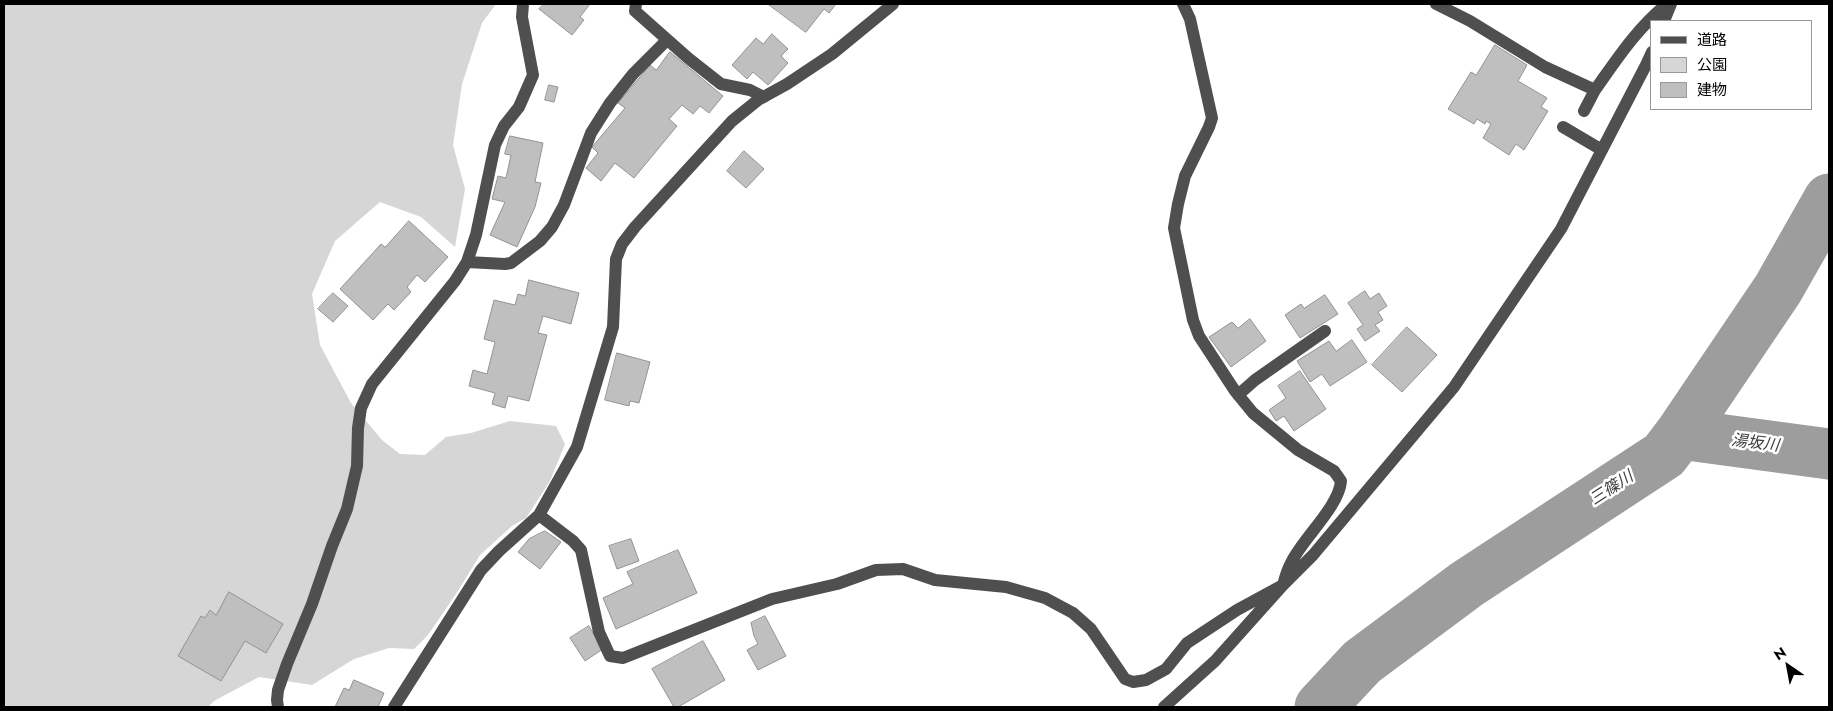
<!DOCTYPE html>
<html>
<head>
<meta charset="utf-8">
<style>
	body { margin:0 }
	#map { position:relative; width:1833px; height:711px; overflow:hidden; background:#fff; font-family:Jost,"Noto Sans JP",sans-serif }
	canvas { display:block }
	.frame { position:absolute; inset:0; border:5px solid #000; pointer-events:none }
	.legend { position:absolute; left:1650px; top:20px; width:162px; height:90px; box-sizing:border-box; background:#fff; border:1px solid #999; margin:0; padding:6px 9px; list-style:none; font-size:15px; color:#000 }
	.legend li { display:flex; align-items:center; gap:10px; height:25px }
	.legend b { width:25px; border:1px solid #999 }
	.north { position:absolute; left:1763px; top:641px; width:50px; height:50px; -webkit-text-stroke:4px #fff; paint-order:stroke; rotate:327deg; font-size:14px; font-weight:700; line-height:20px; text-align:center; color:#000 }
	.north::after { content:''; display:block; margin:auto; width:18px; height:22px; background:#000; clip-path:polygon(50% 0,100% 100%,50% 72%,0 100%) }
</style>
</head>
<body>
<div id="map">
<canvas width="1833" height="711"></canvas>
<div class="frame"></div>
<ul class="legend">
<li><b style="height:6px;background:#4f4f4f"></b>道路</li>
<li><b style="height:14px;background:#d6d6d6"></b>公園</li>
<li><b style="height:14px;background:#bfbfbf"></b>建物</li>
</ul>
<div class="north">N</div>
</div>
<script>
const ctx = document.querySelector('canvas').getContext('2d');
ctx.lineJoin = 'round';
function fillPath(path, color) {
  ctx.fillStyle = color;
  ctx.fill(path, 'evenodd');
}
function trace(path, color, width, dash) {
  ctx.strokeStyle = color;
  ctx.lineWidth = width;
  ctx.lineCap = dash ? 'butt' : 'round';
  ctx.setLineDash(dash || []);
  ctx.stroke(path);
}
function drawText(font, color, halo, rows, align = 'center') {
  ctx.font = font + ' Jost,"Noto Sans JP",sans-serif';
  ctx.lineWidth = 5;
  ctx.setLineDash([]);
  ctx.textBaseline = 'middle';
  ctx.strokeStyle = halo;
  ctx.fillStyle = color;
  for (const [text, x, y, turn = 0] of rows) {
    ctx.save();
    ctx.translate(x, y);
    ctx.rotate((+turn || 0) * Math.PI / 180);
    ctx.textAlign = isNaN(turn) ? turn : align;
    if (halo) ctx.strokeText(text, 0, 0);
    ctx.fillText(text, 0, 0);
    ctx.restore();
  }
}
fillPath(new Path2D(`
	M4,4H496L482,23L462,84L453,145L465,189L455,247L421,217L380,202L335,241L312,294L320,345L351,403L382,440L400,454L425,455L446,437L471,433L510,421L556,426L565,444L550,481L526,518L512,526L480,555L456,594L428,635L414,649L389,648L354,659L312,685L259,677L214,701L208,707H4Z`), '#d6d6d6');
trace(new Path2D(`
	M1680,434L1829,454
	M1320,707L1362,662L1467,584L1664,455L1680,434L1778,289L1829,199`), '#9d9d9d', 51);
const building = new Path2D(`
	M544,4H590L580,17L584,20L572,35L539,9Z
	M768,4H836L829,13L824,9L806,32Z
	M772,34L788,49L781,56L788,63L768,85L753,72L747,79L732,65L756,38L763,44Z
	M1495,45L1527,65L1518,81L1547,98L1541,107L1548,111L1524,150L1516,144L1509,155L1483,138L1491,124L1486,121L1485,124L1477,119L1474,124L1448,109L1471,72L1476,75Z
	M670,52L723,96L709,113L700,106L693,114L682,105L669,119L677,126L634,178L615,163L601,181L586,168L598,153L592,147L625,108L618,103L650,65L656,70Z
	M549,85L558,87L554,102L545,100Z
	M510,136L543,143L535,182L541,183L535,207L517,247L490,235L505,202L492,199L498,176L506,178L511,155L505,154Z
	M744,151L764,169L746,188L727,171Z
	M409,221L448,257L425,282L417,275L407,287L411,292L394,310L388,304L373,320L340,289L381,244L385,247Z
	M529,280L579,293L571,324L543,316L538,333L547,335L529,401L508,396L505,408L492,404L495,393L469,386L473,370L487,374L495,342L484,339L494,300L515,305L518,294L525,296Z
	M1365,291L1370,299L1379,293L1387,306L1378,312L1383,320L1375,325L1380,331L1365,341L1357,329L1363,325L1348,303Z
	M333,293L348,306L333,322L318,309Z
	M1325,295L1338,314L1300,338L1285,315L1301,304L1304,308Z
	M1250,319L1266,341L1231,367L1209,337L1232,322L1238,328Z
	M1407,327L1437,355L1402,392L1372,365Z
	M1352,340L1367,362L1330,386L1322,374L1310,382L1297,361L1329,341L1336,351Z
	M617,353L650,362L639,403L630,401L629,406L605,400Z
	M1300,371L1326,409L1294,431L1284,416L1276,421L1269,410L1286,398L1278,386Z
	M545,531L561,542L540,569L518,552L529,539Z
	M631,539L639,561L617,569L609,546Z
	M678,550L697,593L616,629L603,598L633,584L627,572Z
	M229,592L283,624L266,653L245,641L221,681L178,656L201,616L205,618L210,610L216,615Z
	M765,616L786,656L758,670L747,650L758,644L754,636L751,623Z
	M589,626L603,649L585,661L570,638Z
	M703,641L725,680L678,707H674L652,669Z
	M354,680L384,693L378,707H335L344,688L349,690Z`);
fillPath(building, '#bfbfbf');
trace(building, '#939393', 1);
trace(new Path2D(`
	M636,4L635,11L688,58L721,84L750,90L764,97
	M1436,4L1470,21L1545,67L1595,90C1617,59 1637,28 1667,4
	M1664,21L1671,4
	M1584,111L1595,90
	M1563,127L1602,150
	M467,262L505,264L511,263L540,241L552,227L564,205L591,133L610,103L633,74L667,40
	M1238,395L1255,380L1325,331
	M539,515L573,541L581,550L599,632L610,656L623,658L772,599L837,584L876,570L903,569L935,580L1006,587L1045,598L1073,613L1091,629L1125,679L1133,682L1146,680L1166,669L1187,643L1237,610L1283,585C1285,578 1287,570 1291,563C1302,539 1339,507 1341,481L1334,471L1298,450L1253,413L1235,391L1199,336L1193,320L1174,228L1178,204L1185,176L1209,127L1212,118L1190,19L1183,4
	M278,707L277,700L278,690L287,664L312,604L332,546L347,509L357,466L358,428L361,408L372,384L455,281L467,262L476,235L495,145L504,126L519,107L533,75L522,17L523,4
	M394,707L481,570L499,551L539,515L577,447L613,327L616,259L622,244L635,227L732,121L758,100L787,84L832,54L893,4
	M1164,707L1215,661L1283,585L1313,555L1454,387L1561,229L1646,65L1652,52`), '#4f4f4f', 12);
drawText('italic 16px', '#3e3e3e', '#fff', [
	["湯坂川",1755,444,7],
	["三篠川",1612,489,-33]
]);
</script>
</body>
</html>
